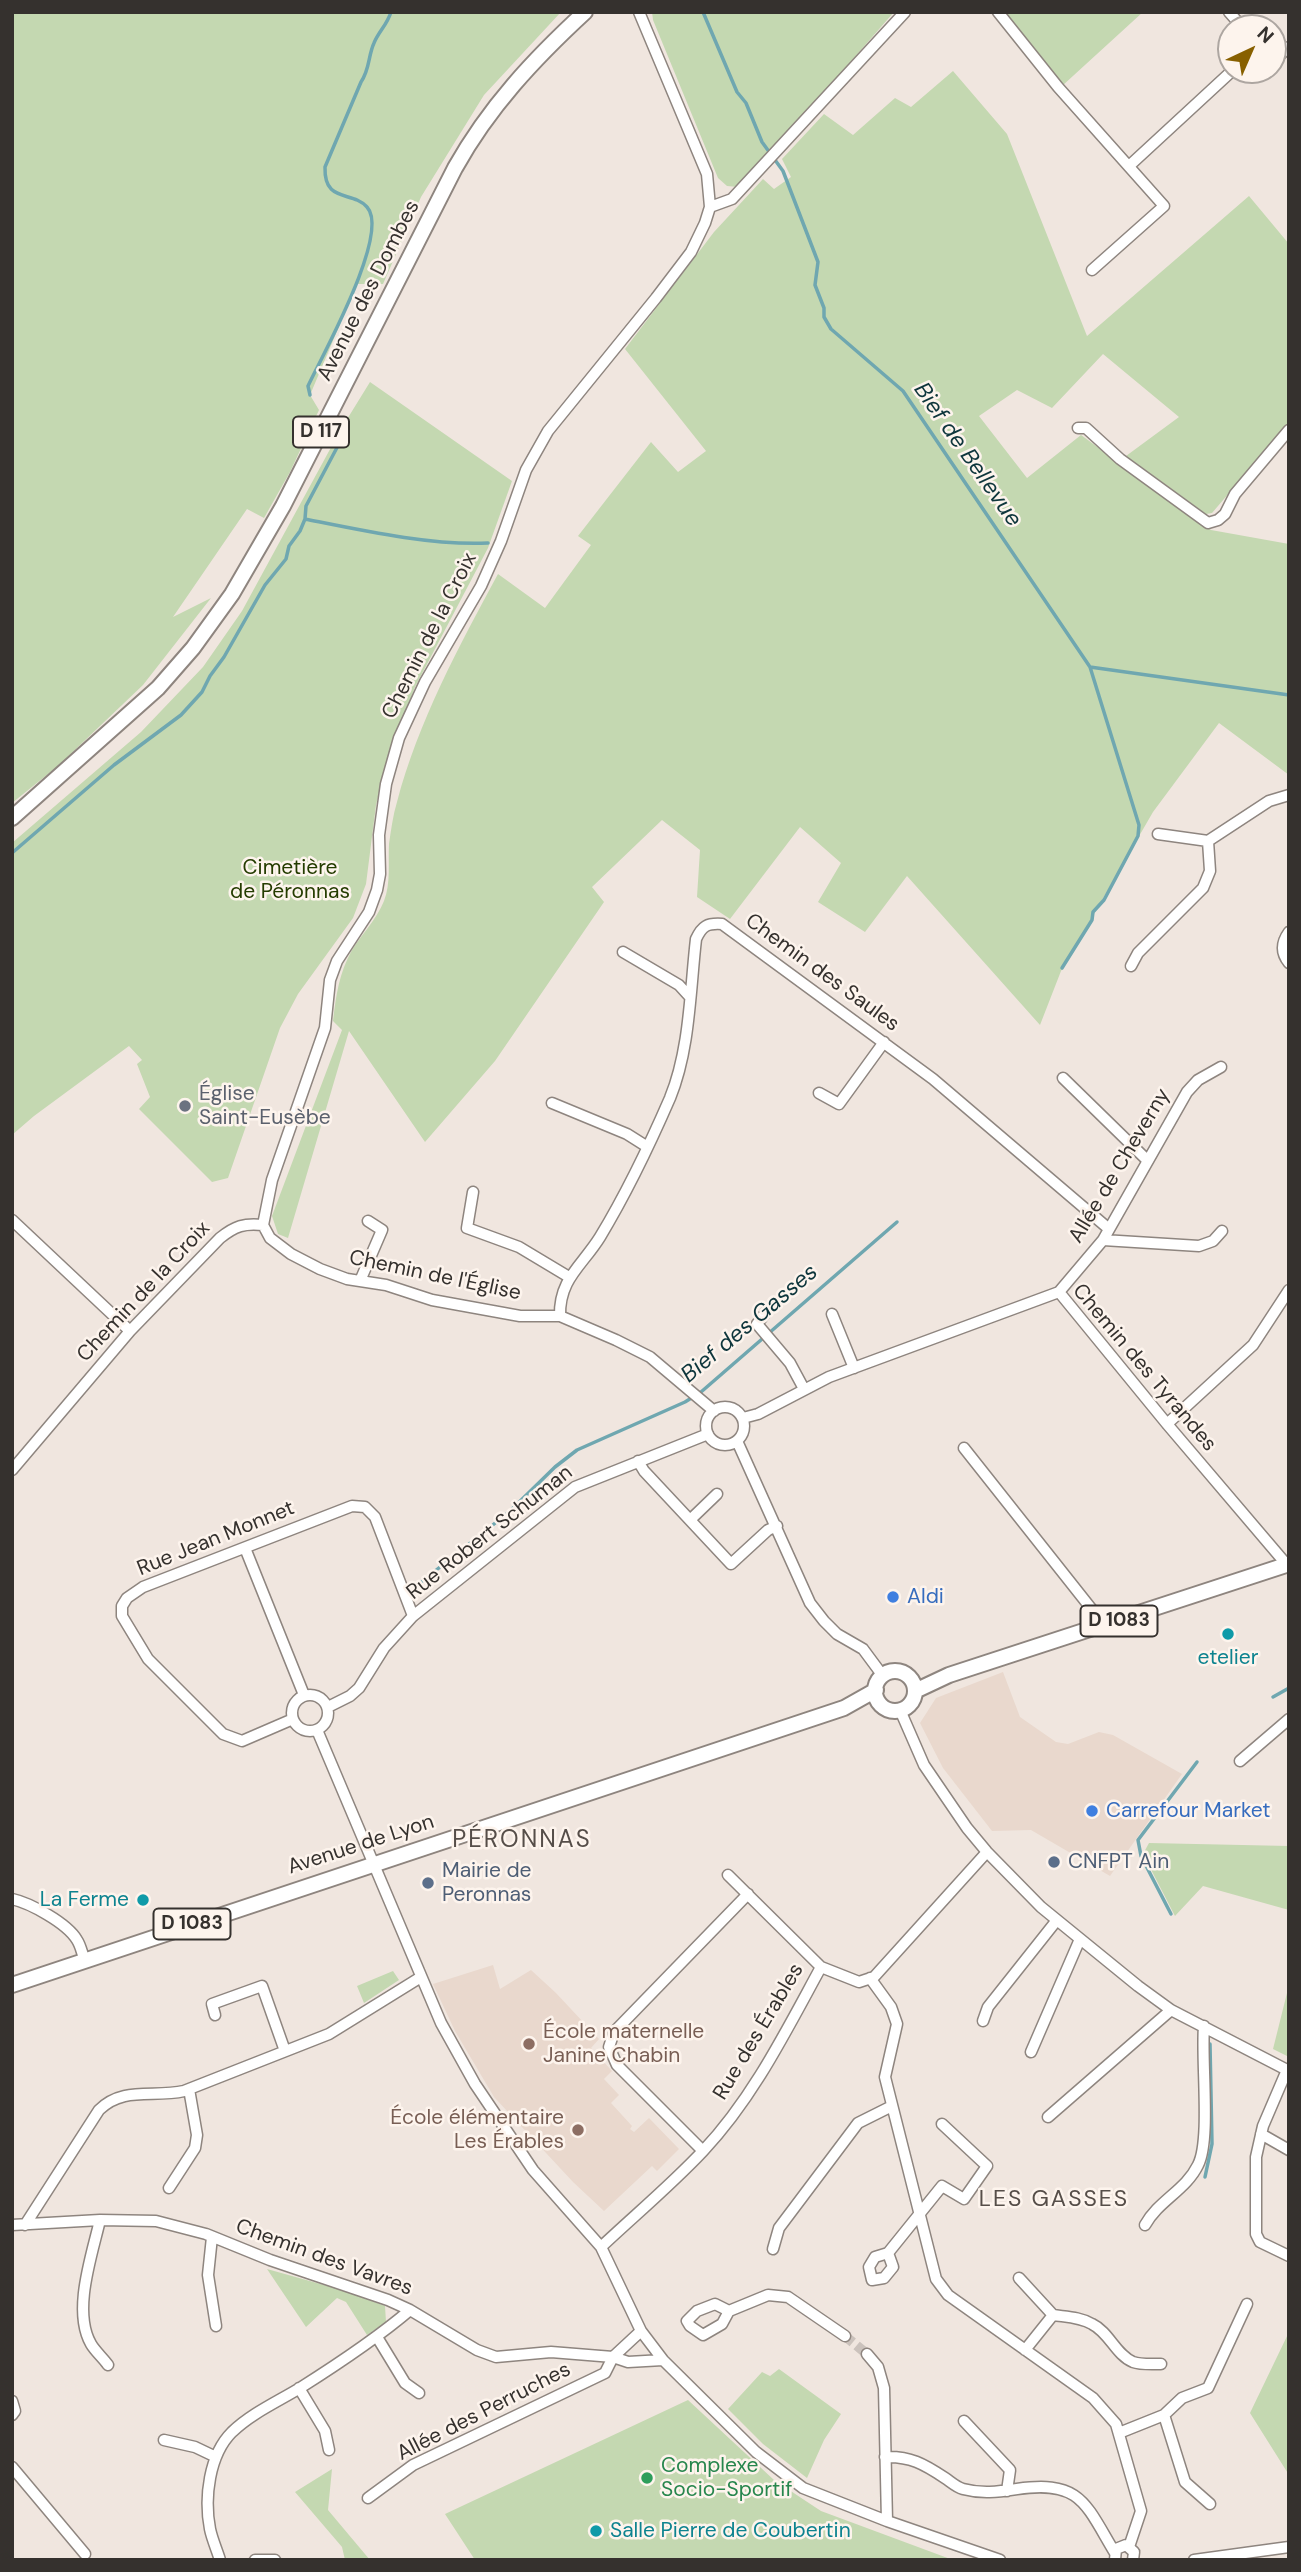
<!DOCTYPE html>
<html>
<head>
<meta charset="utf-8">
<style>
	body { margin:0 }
	#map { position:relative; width:1301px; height:2572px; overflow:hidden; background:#f0e6df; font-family:"DM Sans",sans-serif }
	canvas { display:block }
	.frame { position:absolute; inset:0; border:14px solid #35312e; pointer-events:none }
	.north { position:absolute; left:1217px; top:14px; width:70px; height:70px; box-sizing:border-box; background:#fdf4ed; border:2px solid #ada6a1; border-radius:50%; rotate:44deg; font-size:19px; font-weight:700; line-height:28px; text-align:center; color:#35312e }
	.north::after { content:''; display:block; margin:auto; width:24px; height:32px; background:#886000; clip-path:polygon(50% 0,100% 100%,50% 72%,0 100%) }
</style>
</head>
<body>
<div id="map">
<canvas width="1301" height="2572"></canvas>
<div class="frame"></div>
<div class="north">N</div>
</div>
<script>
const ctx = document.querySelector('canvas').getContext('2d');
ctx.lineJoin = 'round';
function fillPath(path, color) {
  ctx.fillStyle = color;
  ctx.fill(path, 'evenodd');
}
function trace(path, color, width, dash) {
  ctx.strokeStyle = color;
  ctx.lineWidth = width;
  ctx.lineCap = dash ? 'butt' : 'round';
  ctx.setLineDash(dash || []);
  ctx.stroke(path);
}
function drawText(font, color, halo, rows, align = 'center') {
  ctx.font = font + ' "DM Sans",sans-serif';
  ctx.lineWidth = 5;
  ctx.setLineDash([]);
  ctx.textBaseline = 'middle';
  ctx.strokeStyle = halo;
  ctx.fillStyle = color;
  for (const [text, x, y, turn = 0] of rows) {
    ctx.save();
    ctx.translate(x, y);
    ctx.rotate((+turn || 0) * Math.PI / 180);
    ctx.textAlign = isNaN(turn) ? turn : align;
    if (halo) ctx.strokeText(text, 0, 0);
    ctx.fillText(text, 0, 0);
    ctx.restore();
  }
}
fillPath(new Path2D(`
	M1003,1672L1020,1717L1056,1742L1068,1744L1099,1732L1113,1735L1182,1774L1110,1876L1031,1830L992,1831L943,1768L920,1723L936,1698Z
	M493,1965L500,1989L531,1970L556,1993L599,2039L591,2048L612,2071L604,2079L619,2095L611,2103L632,2126L630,2129L634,2132L649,2118L679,2149L657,2171L652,2166L604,2211L573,2182L494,2097L455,2031L433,1984Z`), '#e9d8cd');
fillPath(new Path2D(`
	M12,12H561L484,95L421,197L383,284H357L310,395L319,410L290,472L264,518L247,509L173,617L211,598L143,685L58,766L12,803Z
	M652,12H894L758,168L738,187L727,186L718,178L653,20Z
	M1004,12H1143L1062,86Z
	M953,71L1007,134L1087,336L1249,196L1289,244V423L1212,513L1206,514L1126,456L1179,417L1103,354L1052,408L1017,390L979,416L1027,478L1081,435L1211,530L1289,544V775L1219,723L1153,812L1061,971L1040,1025L907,876L865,932L818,902L841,863L800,827L730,919L697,897L700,850L662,820L592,887L604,902L495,1061L425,1142L349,1031L288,1238L278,1234L272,1216L342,1030L333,1021C336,996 339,973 352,950C362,934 376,920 384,901C391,883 388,863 389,844C391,830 393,815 397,802C418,722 459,646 498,574L545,608L591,545L578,536L651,442L678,472L706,451L625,349L714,232L763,179L774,189L791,177L782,159L824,114L853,135L895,98L911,107Z
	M370,382L512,481L488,548L415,687L386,764L376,805L366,884L353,918L298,994L280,1028L228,1178L212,1182L139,1109L150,1097L137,1064L142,1060L129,1046L34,1116L12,1135V843L141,732L203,667L242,611L341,429Z
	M1149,1843L1289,1846V1910L1203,1886L1175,1916L1143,1854Z
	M393,1971L399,1980L364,2003L357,1986Z
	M1289,1985V2057L1273,2049Z
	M267,2269L349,2292L385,2306L386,2322L367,2335L346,2302L337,2298L306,2327Z
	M1289,2332V2475L1250,2413Z
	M779,2369L841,2414L824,2440L807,2478L763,2444L728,2409L762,2372L770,2376Z
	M688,2400L774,2480L821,2511L953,2560H475L445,2514Z
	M332,2469L328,2510L370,2560H345L342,2547L295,2492Z`), '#c4d8b1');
trace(new Path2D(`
	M703,12L737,92L746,103L762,142L783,171L818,262L815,285L824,308V317L831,329L903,391L1090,667L1289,695
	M310,395L308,386C322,356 391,233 367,207C352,190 324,204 325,167L361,82C370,69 368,56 374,43C379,31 387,25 391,12
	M305,519C360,530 433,546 488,543
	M12,853L114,765L181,715L202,692L210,676L224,657L265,585L286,559L289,546L300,531L305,519L306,506L341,440L339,431
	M1062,968L1092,920L1093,912L1104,900L1138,836L1139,825L1090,667
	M415,1587L509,1512L555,1467L577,1450L685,1402L701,1392L897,1222
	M1273,1697L1289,1688
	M1171,1914L1141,1856L1138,1840L1197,1762
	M1205,2177L1212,2144L1210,2044`), '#6fa7b0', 3.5);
trace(new Path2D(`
	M845,2336L867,2354`), '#cbc2bc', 10, [10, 5]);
const street = new Path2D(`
	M998,12L1058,87L1164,206L1092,270
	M1229,12L1243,28
	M1273,61L1289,47
	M1129,166L1233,70
	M710,207L732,199L905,12
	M1078,428H1086L1120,459L1208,523L1218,520L1225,514L1235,494L1289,430
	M1158,834L1208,841L1269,801L1289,795
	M1289,932C1281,943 1281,953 1289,963
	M623,952L679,985L689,996
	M1131,966L1138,953L1203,888L1210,871L1208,841
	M1063,1078L1147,1160
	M819,1093L839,1104L884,1042
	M552,1103L627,1134L646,1146
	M473,1192L467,1228L519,1247L569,1277
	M12,1220L130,1331
	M263,1225L270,1238L291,1254L320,1269L347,1279L386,1285L432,1300L520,1316H560L616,1340L650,1357L714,1411
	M1103,1240L1199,1246L1213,1241L1222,1231
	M360,1281L382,1230L368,1221
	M1059,1292L1103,1240L1187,1092L1198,1080L1221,1067
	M767,1311L757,1324L790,1363L804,1389
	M832,1314L854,1368
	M560,1316C559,1279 582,1266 600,1237C626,1194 650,1144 670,1098C690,1049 690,991 696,939C702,926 707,923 722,924L933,1079L1109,1229
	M706 1426a19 19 0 1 1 38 0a19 19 0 1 1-38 0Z
	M743,1418L758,1414L829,1377L1059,1292L1167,1424L1287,1565
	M1167,1424L1253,1345L1289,1290
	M737,1441L810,1603L824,1621L837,1634L863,1649L883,1676
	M964,1448L1105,1626
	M638,1461L644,1471L731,1564L768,1530L777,1526
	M12,1470L130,1331L220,1238C235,1226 244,1223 263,1225L272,1180L325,1028L330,980L337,961L369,912L377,890L380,874L379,835L386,784L399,738L425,682L481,586L501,541L526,470L548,431L656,298L691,252L705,223L710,207L707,174L639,12
	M690,1520L717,1494
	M245,1548L304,1695
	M292 1713a18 18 0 1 1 36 0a18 18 0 1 1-36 0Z
	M328,1707L350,1696L359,1688L384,1648L413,1616L575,1487L708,1434
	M900,1710L924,1765L967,1828L987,1852L1041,1907L1138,1986L1171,2010L1289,2071
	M293,1719L242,1741L223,1734L148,1659L122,1616V1606L127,1598L143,1587L352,1506L365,1507L375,1517L413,1616
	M317,1730L441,2023L475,2084L533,2170L601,2247L641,2331L663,2360L756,2452L803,2488L887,2521L1000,2560
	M1240,1761L1289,1719
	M728,1875L821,1967
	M12,1899C30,1903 67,1923 77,1940C81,1946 82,1954 85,1960
	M870,1978L891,2007L897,2024L885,2077L936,2279L948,2295L1093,2398L1116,2424L1141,2511L1129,2547
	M215,2015L212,2004L262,1986L285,2051
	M983,2021L988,2007L1057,1920
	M1031,2052L1080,1939
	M1287,2070L1263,2126L1256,2157V2234L1260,2242L1289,2256
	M1048,2117L1171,2010
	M1261,2134L1289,2150
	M703,2151L617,2065L609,2047L614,2032L748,1894
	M169,2188L195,2148L197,2135L189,2089
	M100,2220C92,2255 72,2311 91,2344C95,2351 103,2358 108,2365
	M12,2225L100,2220L156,2221L206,2234L270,2260L388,2300L410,2310L477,2350L496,2357L551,2352L613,2357L628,2362L663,2360
	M25,2225L99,2110C123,2086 153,2098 184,2091L329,2034L421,1977
	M1145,2225C1158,2201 1186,2190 1198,2165C1211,2140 1201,2060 1204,2026
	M212,2237L208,2275L216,2326
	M601,2247C635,2215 671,2185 703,2151C753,2098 786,2031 821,1967L859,1982L874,1977L987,1852
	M773,2249L779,2228L858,2123L892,2106
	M888,2253L893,2267L884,2278L872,2280L869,2267L875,2257L888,2253L942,2186L964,2199L987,2166L942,2124
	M1019,2278L1053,2315L1025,2350
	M729,2311L722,2324L703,2335L690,2326L687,2321L697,2311L715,2304L729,2311L768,2295L788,2297L845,2336
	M1053,2315C1066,2317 1080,2317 1092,2324C1109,2332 1116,2355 1133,2362C1141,2365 1153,2364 1161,2364
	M377,2337L405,2383L419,2393
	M867,2354L878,2367L884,2388L887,2521
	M299,2388L325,2431L329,2450
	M12,2401L15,2411L12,2415
	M1164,2415L1185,2482L1210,2504
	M964,2421L1010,2470L1007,2491
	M1119,2433L1164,2415L1182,2398L1208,2388L1247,2304
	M164,2440L195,2447L216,2457
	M885,2457C910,2456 924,2464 945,2478C951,2482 956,2487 963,2489C982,2494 997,2492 1017,2489C1081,2480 1085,2503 1115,2553
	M12,2467L85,2554
	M368,2498L413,2465L605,2373L613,2357L641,2331
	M220,2560C217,2550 212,2539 210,2529C204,2498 209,2455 232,2432C252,2413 277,2402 300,2388C338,2364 376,2339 410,2310
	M255,2560H275
	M1115,2560L1116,2549L1126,2545L1134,2552L1133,2560
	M1194,2560L1289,2547`);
const primary = new Path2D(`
	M12,818L158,688L193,648L232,594L283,506L455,168C489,107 534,59 585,12
	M875 1691a20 20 0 1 1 40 0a20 20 0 1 1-40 0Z
	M915,1691L949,1675L1289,1564
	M12,1985L844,1708L876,1690`);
trace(street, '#8e857f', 13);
trace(primary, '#8e857f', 18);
trace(street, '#fff', 10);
trace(primary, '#fff', 14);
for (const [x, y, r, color] of [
	[185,1106,7,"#6b7280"],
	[893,1597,7,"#3f7fe0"],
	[1228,1634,7,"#0f9aa8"],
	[1092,1811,7,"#3f7fe0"],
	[1054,1862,7,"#5c6f8a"],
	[428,1883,7,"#5c6f8a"],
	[143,1900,7,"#0f9aa8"],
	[529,2044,7,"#8d6e63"],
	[578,2130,7,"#8d6e63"],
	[647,2478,7,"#2e9e5b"],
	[596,2531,7,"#0f9aa8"]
]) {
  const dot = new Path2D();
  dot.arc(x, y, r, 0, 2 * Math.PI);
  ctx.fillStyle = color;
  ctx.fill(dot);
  trace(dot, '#fdf4ed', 2.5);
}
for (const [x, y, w] of [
	[321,432,56],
	[1119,1621,77],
	[192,1924,77]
]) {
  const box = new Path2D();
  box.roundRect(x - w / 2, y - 15.5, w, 31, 5);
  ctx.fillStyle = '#fdf4ed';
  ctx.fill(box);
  trace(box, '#35312e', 2);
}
drawText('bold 19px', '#35312e', null, [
	["D 117",321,432],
	["D 1083",1119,1621],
	["D 1083",192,1924]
]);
drawText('21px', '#35312e', '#fdf4ed', [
	["Avenue des Dombes",369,291,-63],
	["Chemin de la Croix",430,636,-63],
	["Chemin des Saules",822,973,36],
	["Allée de Cheverny",1120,1166,-59],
	["Chemin de l'Église",435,1276,12],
	["Chemin de la Croix",144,1292,-47],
	["Chemin des Tyrandes",1144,1368,50],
	["Rue Robert Schuman",490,1533,-38],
	["Rue Jean Monnet",216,1539,-22],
	["Avenue de Lyon",361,1845,-18],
	["Rue des Érables",759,2032,-59],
	["Chemin des Vavres",324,2258,20],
	["Allée des Perruches",484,2412,-27]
]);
drawText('21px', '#243c00', '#fdf4ed', [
	["Cimetière",290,868],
	["de Péronnas",290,892]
]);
drawText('21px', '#5b616d', '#fdf4ed', [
	["Église",199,1094],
	["Saint-Eusèbe",199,1118]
], 'left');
drawText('21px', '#366cbe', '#fdf4ed', [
	["Aldi",907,1597],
	["Carrefour Market",1106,1811]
], 'left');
drawText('21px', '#0d838f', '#fdf4ed', [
	["etelier",1228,1658],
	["La Ferme",129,1900,"right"],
	["Salle Pierre de Coubertin",610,2531,"left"]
]);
drawText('21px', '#4e5e75', '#fdf4ed', [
	["CNFPT Ain",1068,1862],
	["Mairie de",442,1871],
	["Peronnas",442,1895]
], 'left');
drawText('21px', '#785e54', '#fdf4ed', [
	["École maternelle",543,2032],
	["Janine Chabin",543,2056],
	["École élémentaire",564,2118,"right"],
	["Les Érables",564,2142,"right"]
], 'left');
drawText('21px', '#27864d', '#fdf4ed', [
	["Complexe",661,2466],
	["Socio-Sportif",661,2490]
], 'left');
drawText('italic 23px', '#0e363c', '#fdf4ed', [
	["Bief de Bellevue",967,455,55],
	["Bief des Gasses",750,1324,-40]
]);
ctx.letterSpacing = '2px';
drawText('23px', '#564e49', '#fdf4ed', [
	["LES GASSES",1054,2200]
]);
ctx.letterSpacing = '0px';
ctx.letterSpacing = '2px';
drawText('24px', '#564e49', '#fdf4ed', [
	["PÉRONNAS",522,1841]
]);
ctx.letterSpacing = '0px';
</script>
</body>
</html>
